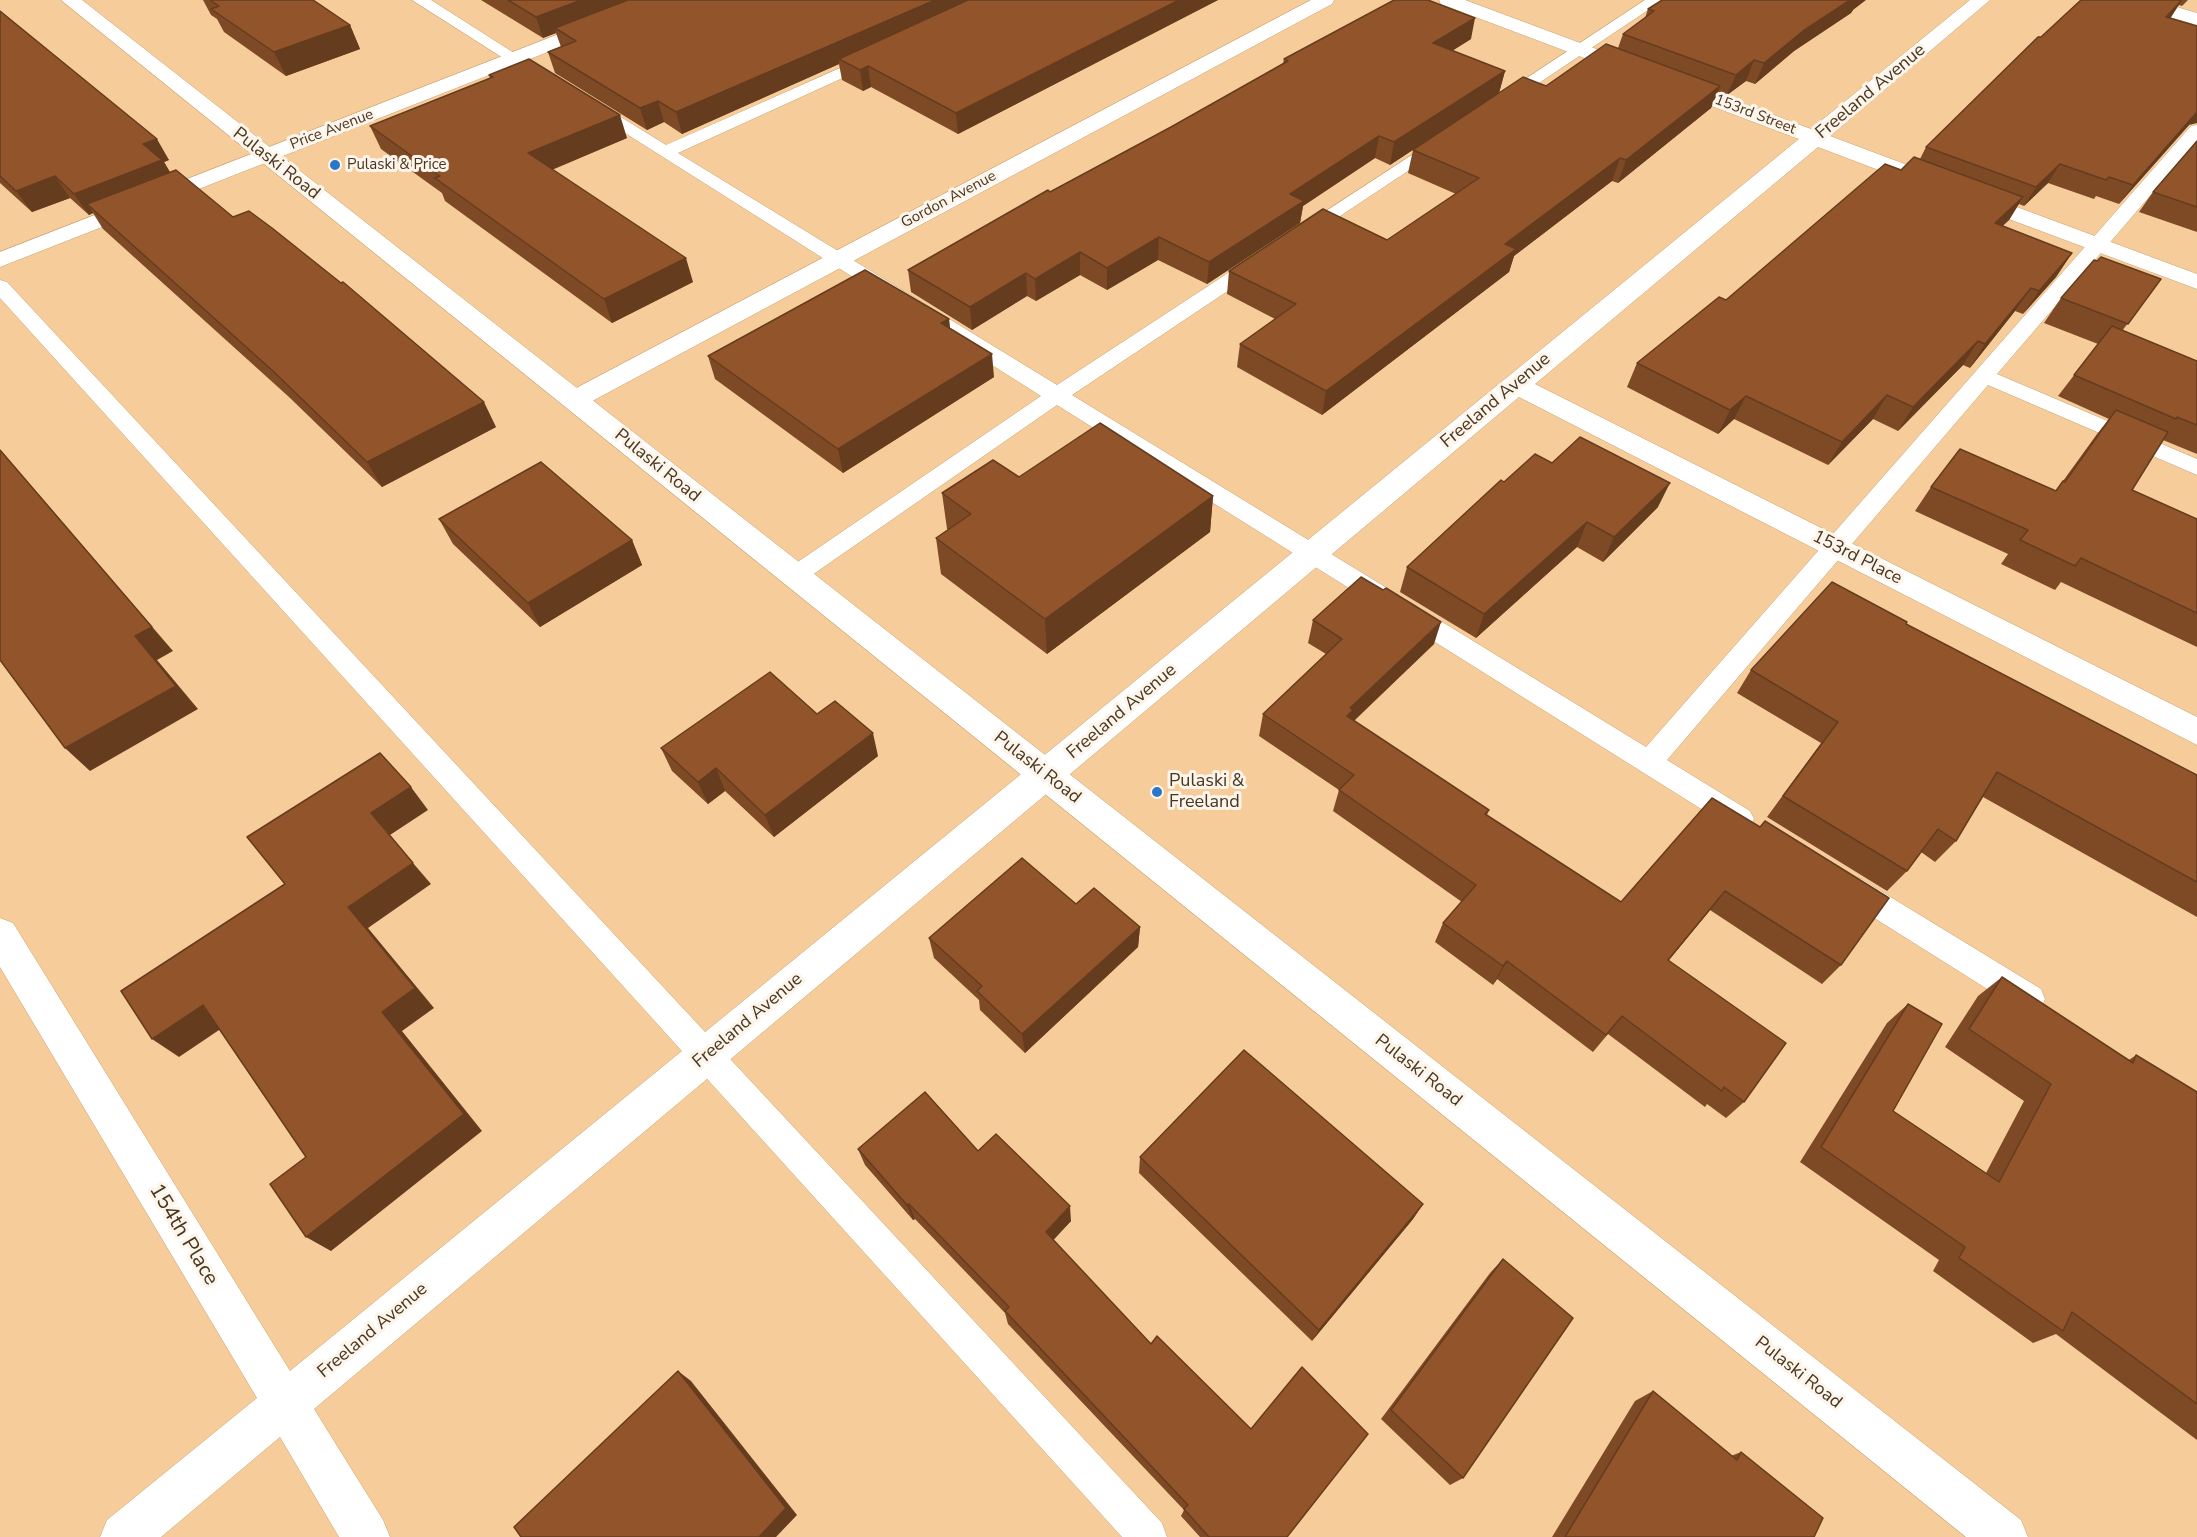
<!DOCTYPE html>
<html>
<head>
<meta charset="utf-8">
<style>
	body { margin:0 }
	canvas { display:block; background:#f6cd9a }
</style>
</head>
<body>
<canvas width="2197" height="1537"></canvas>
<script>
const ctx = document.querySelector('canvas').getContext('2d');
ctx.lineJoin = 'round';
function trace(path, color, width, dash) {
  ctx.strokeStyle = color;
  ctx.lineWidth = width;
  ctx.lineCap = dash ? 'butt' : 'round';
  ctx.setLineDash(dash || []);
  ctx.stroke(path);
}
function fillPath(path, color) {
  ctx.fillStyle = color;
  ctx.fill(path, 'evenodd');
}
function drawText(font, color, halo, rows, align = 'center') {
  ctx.font = font + ' "Nunito Sans",sans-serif';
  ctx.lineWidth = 6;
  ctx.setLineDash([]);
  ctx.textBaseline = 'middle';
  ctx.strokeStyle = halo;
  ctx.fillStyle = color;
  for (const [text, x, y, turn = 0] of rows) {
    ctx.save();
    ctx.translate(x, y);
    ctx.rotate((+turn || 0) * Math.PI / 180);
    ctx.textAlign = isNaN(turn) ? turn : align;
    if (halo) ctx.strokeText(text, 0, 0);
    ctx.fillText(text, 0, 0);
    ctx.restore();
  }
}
const service = new Path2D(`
	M412,0H431L547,74L539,79L533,77Z
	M1645,0H1663L1506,105H1494L1492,101Z
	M874,53L880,55L882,58L880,61L678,153L1057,385L1251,258H1265L1268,262L1265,266L1072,395L1646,747L2191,126L2197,125V141L1997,374L2197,459V475L1988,385L1667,760L1750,811L1754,819L1750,827L1740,831L1730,827L1057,405L802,582L794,585L786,582L782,576L786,570L1041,396L584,107L592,102L598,103L666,145Z
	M1441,136L1447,137L1450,141L1447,145L1307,238H1293L1291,234Z
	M0,280L7,282L1162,1523L1167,1537H1122L0,298Z
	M1851,876L1861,879L2041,989L2045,999L2041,1009L2030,1013L2019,1009L1841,897L1837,888L1841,879Z`);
const minor = new Path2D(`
	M646,0H672L670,4L0,267V252Z
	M1311,0H1334L1332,4L583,406L574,408L565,406L561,400L565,394Z
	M1439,0H1465L1811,129L1970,0H1990L1830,136L1934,175L1937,180L1934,185H1918L1818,147L1535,384L2197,717V745L1519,397L314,1409L383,1520L390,1537H339L280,1437L161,1537H100L107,1520L257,1398L0,967V918L13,923L290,1371L1799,139L1441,4Z
	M2124,0H2153L2197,13V25L2126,4Z
	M1971,190L2197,274V289L1963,202L1960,197L1963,192Z`);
const tertiary = new Path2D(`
	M61,0H82L2021,1520L2028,1537H1966Z`);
trace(service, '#c7a16f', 1);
trace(minor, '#c7a16f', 1);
trace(tertiary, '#c7a16f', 1);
fillPath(service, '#fff');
fillPath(minor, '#fff');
fillPath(tertiary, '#fff');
fillPath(new Path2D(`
	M203,0H313L350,25L360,49L286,76L224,32L217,19L211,15Z
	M481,0H1218L958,134L871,87L863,91L842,80L839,64L682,134L664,122L647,130L555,73L548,52L561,47L556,33L543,38Z
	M2081,0H2188L2182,6L2179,5L2170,18L2189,125L2119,204L2096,196L2094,199L2048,183L2024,206L2019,204L2009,220L2002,226L2072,253L2056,277L2023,314L2015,311L1970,368L1963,365L1898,431L1873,419L1828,465L1734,419L1718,434L1627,387L1637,363L1726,300L1901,170L1920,159L1926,147Z
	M1648,9L1853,10L1851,13L1794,51L1755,84L1746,81L1727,95L1718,92L1711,108L1618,183L1612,181L1514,256L1509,272L1322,415L1237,367L1240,344L1275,319L1227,294L1229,271L1387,240L1456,194L1408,173L1413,150L1546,86L1618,48L1623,34L1645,18Z
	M0,11L169,160L164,162L170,172L233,217L496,427L382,487L289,397L103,229L93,213L89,215L70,198L32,212L0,183Z
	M1471,39L1452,51L1505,71L1499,93L1390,165L1375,158L1303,206L1300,223L1207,284L1158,260L1107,290L1080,275L1036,301L1027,296L972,330L911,292L908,270L1171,127L1283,64L1284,59Z
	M489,75L627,138L552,170L693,282L612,323L445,201L442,193L381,149L370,126L490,78Z
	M2197,141V232L2139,212L2153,192Z
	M2161,279L2122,331L2197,361V454L2163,440L2132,490L2197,519V647L2061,582L2055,590L2001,564L2008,554L1915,511L1931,487L2055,491L2063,481L2097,434L2109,419L2058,396L2098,344L2044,323L2061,298Z
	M949,319L950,329L994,377L843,473L715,379L708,356Z
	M1552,463L1658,507L1603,562L1577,547L1476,638L1400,592L1407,567L1504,482Z
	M1019,477L1213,496L1210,532L1047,654L941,574L936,538L948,530L947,529L942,493Z
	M439,519L632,540L642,565L540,627L453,544Z
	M1313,620L1434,644L1354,721L1489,810L1487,815L1621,902L1712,798L1841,965L1822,984L1710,910L1669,960L1744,1102L1726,1118L1707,1104L1705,1107L1608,1034L1593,1052L1497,979L1493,985L1435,942L1443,923L1462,902L1333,811L1339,790L1259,736L1263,714L1326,654L1308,643Z
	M1906,624L2197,775V917L1983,797L1956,841L1935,862L1921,852L1907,871L1887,891L1767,817L1821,743L1737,693L1751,670Z
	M817,714L878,756L774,837L725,791L708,804L672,771L661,748Z
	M1076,904L1140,927L1138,947L1025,1053L980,1010L979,1000L934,958L929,938Z
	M2002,977L2129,1060L2136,1055L2197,1092V1440L2056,1334L2033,1343L1933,1271L1939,1260L1800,1162L1887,1023L1908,1004L1893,1111L1986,1173L2024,1101L1945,1047L1978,996Z
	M858,1149L978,1151L1071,1221L1053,1239L1287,1537H1200L1181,1516L1184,1510L1008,1324L1005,1313L915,1219L913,1220L865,1165Z
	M1140,1157L1423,1204L1413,1219L1312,1341L1139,1173Z
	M1503,1259L1463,1478L1450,1485L1381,1419L1490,1273Z
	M1653,1391L1731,1456L1741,1452L1814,1537H1552L1635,1401Z`), '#7e4925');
fillPath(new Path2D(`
	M581,0H640L555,28L556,33L543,38L536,17Z
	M935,0H983L839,59V64L682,134L676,112Z
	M1179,0H1218L958,134L956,113Z
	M1850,0H1866L1853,10L1851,13L1794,51L1755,84L1764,63L1803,31Z
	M2181,1L2170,19L2166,17Z
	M1475,18L1471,39L1429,65L1433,43Z
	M350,25L360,49L286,76L274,52Z
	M1754,60L1746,81L1727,95L1736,75Z
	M868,66L871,87L863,91L860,70Z
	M1505,71L1499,93L1390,165L1394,142Z
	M1720,86L1711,108L1618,183L1626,160Z
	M658,101L664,122L647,130L640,108Z
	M2197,112V123L2189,125L2119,204L2133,185Z
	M620,115L627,138L536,176L528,153Z
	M1379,136L1375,158L1303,206L1300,223L1207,284L1209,262L1290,194Z
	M157,139L169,160L164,162L175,181L87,204L93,213L89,215L74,194L143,144Z
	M1620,158L1612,181L1514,256L1509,272L1322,415L1326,391L1505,244Z
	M2060,164L2048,183L2024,206L2036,187Z
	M55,176L70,198L32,212L16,191Z
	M2023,197L2009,220L1981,247L1995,223Z
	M1159,237L1158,260L1107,290V268Z
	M1080,252V275L1036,301L1035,279Z
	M2072,253L2056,277L2023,314L2039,291Z
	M686,258L693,282L612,323L604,299Z
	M1026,273L1027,296L972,330L970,307Z
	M2031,288L2015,311L1970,368L1985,344Z
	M949,319L951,342L941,323Z
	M1978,341L1963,365L1898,431L1913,407Z
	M992,354L994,377L843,473L838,449Z
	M1887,395L1873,419L1828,465L1842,442Z
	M1746,396L1734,419L1718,434L1730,410Z
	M484,402L496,427L382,487L367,462Z
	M0,450L173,651L157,660L198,709L90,771L65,748L135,636Z
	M1670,483L1658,507L1603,562L1614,537Z
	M1213,496L1210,532L1047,654L1045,619Z
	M1587,522L1577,547L1476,638L1484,614Z
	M632,540L642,565L540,627L528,603Z
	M1441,622L1434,644L1349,725L1342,738L1350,708Z
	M873,733L878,756L774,837L765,815Z
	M716,768L725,791L708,804L698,782Z
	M411,787L428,810L390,835L371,813Z
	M413,863L431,884L368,928L434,1008L402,1031L482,1131L331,1251L306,1237L382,1012L348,907Z
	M1725,891L1710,910L1654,978L1668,960Z
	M1140,927L1138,947L1025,1053L1022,1034Z
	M1507,961L1497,979L1493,985L1503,966Z
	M203,1005L228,1024L179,1057L152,1039Z
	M909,1204L915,1219L913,1220L907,1205Z
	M1423,1204L1413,1219L1312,1341L1319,1330Z
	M1070,1206L1071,1221L1048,1246L1046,1232Z
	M678,1371L691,1381L797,1515L776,1537H759Z`), '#663c1e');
const building = new Path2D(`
	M210,0H313L350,25L274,52L211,9L219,6Z
	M508,0H581L536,17Z
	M628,0H935L676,112L658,101L640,108L548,52L576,41L555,28Z
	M968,0H1179L956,113L868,66L860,70L839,59Z
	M1394,0H1428L1475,18L1433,43L1505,71L1394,142L1379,136L1290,194L1304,201L1209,262L1159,237L1107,268L1080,252L1035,279L1026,273L970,307L908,270L1048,190L1050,192L1171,127L1288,61L1284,59Z
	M1662,0H1850L1803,31L1764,63L1754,60L1736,75L1623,34L1654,11L1648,9Z
	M2081,0H2178L2181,1L2166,17L2197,26V112L2133,185L2109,177L2106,180L2060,164L2036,187L1926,147L2038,37H2041Z
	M0,11L157,139L143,144L162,160L74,194L55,176L16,191L0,176Z
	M1606,44L1720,86L1626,160L1620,158L1505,244L1516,249L1326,391L1240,344L1296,304L1229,271L1323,209L1387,240L1479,178L1413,150L1523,77L1546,86Z
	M529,59L620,115L528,153L686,258L604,299L435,178L440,176L370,126L493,77L489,75Z
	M2197,141V207L2153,192Z
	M1914,157L2023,197L1995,223L2072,253L2039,291L2031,288L1985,344L1978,341L1913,407L1887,395L1842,442L1746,396L1730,410L1637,363L1719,297L1726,300L1885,164L1901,170Z
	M176,170L233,217L249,211L272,228L341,283L343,282L484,402L367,462L274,372L87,204Z
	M2101,257L2161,279L2128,324L2061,298L2094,260L2097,261Z
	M865,270L949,319L941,323L992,354L838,449L708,356Z
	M2112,326L2197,361V425L2177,417L2176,419L2074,375Z
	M2116,410L2168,432L2132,490L2197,519V613L2081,558L2075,566L2020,540L2028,530L1931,487L1960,449L2056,491L2063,481L2065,482Z
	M1100,423L1213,496L1045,619L936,538L971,514L942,493L993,460L1019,477Z
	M1580,437L1670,483L1614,537L1587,522L1484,614L1407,567L1501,480L1504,482L1535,454L1552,463Z
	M0,450L152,627L135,636L176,686L65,748L0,660Z
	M541,462L632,540L528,603L439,519Z
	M1361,577L1383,590L1386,588L1441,622L1350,708L1353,710L1347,716L1489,810L1485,814L1621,902L1712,798L1760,827L1765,821L1889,898L1841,965L1725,891L1668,960L1786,1043L1744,1102L1724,1087L1722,1091L1622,1016L1606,1035L1507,961L1503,966L1443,923L1476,885L1339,790L1354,775L1263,714L1342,639L1313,620Z
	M1832,582L1907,622L1906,624L2197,775V882L1997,772L1956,841L1938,829L1907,871L1783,796L1838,722L1751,670Z
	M770,672L817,714L835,701L873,733L765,815L716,768L698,782L661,748Z
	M380,753L411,787L371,813L413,863L348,907L415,988L382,1012L464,1114L306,1237L270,1184L306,1157L203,1005L152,1039L121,991L285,884L247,837Z
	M1022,858L1076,904L1094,888L1140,927L1022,1034L977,991L982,986L929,938Z
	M2002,977L2133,1063L2136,1055L2197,1092V1404L2072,1312L2063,1331L1959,1258L1965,1247L1821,1147L1908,1004L1942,1024L1893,1111L1999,1182L2051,1084L1969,1029Z
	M1244,1050L1423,1204L1319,1330L1140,1157Z
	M925,1092L978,1151L996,1134L1070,1206L1046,1232L1151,1344L1157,1336L1251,1429L1302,1367L1368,1434L1287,1537H1209L1184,1509L1188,1505L1005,1311L1009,1307L909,1204L907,1205L858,1149Z
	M1503,1259L1573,1318L1463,1478L1391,1410Z
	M678,1371L786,1508L759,1537H521L514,1527Z
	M1653,1391L1737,1460L1741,1452L1823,1518L1814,1537H1565Z`);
fillPath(building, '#92552b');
trace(building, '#663c1e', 1.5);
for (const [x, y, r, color] of [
	[335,165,6,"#2b77c7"],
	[1157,792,6,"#2b77c7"]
]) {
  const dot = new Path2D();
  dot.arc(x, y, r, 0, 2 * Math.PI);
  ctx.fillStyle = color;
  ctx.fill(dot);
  trace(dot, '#fdf4ea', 2);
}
drawText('15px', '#473622', '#fdf4ea', [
	["153rd Street",1755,115,21],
	["Price Avenue",332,130,-21],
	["Gordon Avenue",949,200,-28]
]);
drawText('15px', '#473622', '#fdf4ea', [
	["Pulaski & Price",347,165]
], 'left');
drawText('18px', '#473622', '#fdf4ea', [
	["Freeland Avenue",1871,92,-40],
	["Pulaski Road",276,164,38],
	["Freeland Avenue",1496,401,-40],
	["Pulaski Road",657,466,39],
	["153rd Place",1857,558,27],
	["Freeland Avenue",1122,712,-40],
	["Pulaski Road",1037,768,38],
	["Freeland Avenue",748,1021,-40],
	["Pulaski Road",1418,1071,38],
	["Freeland Avenue",373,1331,-40],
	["Pulaski Road",1798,1373,38]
]);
drawText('18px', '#473622', '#fdf4ea', [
	["Pulaski &",1169,782],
	["Freeland",1169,803]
], 'left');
drawText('21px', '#473622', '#fdf4ea', [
	["154th Place",183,1235,59]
]);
</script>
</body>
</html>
